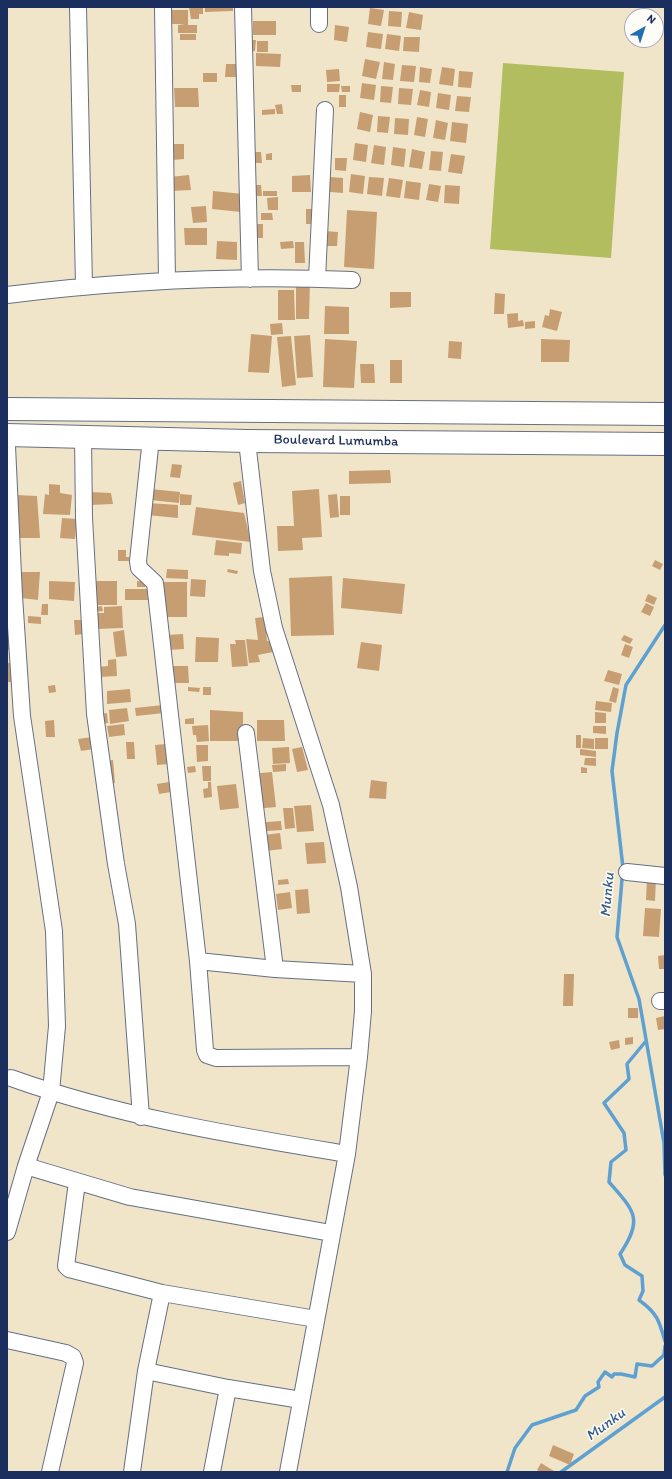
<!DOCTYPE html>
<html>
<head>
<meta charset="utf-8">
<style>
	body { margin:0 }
	#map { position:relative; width:672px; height:1479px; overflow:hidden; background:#f0e5c9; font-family:Itim,sans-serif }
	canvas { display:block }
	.frame { position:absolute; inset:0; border:8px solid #1b2f5e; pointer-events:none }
	.north { position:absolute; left:624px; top:8px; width:40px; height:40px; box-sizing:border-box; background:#fdfcf7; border:1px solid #a3aaba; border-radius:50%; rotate:39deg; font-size:11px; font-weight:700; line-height:16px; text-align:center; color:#1b2f5e }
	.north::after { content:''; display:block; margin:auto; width:14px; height:18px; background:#1f6fb2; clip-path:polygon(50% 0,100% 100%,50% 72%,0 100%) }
</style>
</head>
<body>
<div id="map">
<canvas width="672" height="1479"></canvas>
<div class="frame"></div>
<div class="north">N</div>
</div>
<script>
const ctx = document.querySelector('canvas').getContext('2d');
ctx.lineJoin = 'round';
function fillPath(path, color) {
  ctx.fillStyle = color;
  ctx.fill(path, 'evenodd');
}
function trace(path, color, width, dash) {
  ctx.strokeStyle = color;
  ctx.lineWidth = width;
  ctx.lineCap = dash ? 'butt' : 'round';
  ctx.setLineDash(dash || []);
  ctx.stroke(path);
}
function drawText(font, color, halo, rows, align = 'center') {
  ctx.font = font + ' Itim,sans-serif';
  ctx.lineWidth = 3;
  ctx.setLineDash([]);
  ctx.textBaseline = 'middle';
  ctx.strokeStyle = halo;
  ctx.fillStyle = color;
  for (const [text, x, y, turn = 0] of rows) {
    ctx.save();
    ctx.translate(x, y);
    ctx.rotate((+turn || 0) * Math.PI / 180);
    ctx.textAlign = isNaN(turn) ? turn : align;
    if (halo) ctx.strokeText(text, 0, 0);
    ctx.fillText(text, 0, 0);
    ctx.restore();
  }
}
fillPath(new Path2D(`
	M503,63L624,72L611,258L490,249Z`), '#b1bd5f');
trace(new Path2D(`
	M665,625L626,685L617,733L612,771L623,868L617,937L639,999L664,1143L665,1175
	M646,1041L627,1064L629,1079L604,1103L624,1133L626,1150L611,1162L609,1182C634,1211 644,1218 620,1254L625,1265L642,1276L643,1291L639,1300C657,1313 659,1320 665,1341
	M507,1472L515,1448L532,1425L576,1410L585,1396L599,1387L598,1382L605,1372L612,1377L614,1374H621L635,1377L637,1364L652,1366L664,1355L665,1346
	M561,1472L665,1397`), '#5da0d1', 3.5);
fillPath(new Path2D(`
	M189,7H203V14H199V19H191Z
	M205,7H233V11L205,12Z
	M370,8L384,10L381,26L368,24Z
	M172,10H188V25H197V33H178V25L185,24H171Z
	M389,11L402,12L401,27L388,26Z
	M409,12L423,15L421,30L406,28Z
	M253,21H276V35H253Z
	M335,25L349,27L347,42L334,40Z
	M368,32L383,34L381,49L366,47Z
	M180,34H196V40H180Z
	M387,34L401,36L399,51L385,49Z
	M404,37H420L419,52L403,51Z
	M247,40H256L255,51H247Z
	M257,41H268V52H257Z
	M256,53L281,54L280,67L256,66Z
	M365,59L380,62L376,79L362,76Z
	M384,62L395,64L393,80L382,79Z
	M226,64H236V77H225Z
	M402,65L416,66L414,82L400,81Z
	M420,67L432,69L430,83L419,82Z
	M442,67L455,69L453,86L439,84Z
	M339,69L340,81L327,82L326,70Z
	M459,71L473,72L471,88L458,87Z
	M203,73H217V82H203Z
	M362,83L376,85L374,100L360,98Z
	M327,84H340L339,92H327Z
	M291,85H301V92H292Z
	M341,86H350V92H342Z
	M381,86L393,87L391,103L380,102Z
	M174,88H198L199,107H175Z
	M399,88L413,89L411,105L398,104Z
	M420,90L431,92L429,107L417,105Z
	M438,93L451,95L449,110L436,108Z
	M339,95H346V107H339Z
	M457,96L471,97L469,112L455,111Z
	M282,104L283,114H277L275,105Z
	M275,109V114L262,115V110Z
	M360,112L373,115L370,132L357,129Z
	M378,116L390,117L388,133L377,132Z
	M417,117L428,119L425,137L414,135Z
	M395,118L409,119L408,135L394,134Z
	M436,120L448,123L445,140L433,138Z
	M452,122L468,124L466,143L450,141Z
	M355,143L368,145L366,162L353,160Z
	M172,144H184V159L173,160Z
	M374,145L386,147L384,165L371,163Z
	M393,147L406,149L404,167L391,165Z
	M412,149L425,152L422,169L409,167Z
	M431,151L443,152L441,171L429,170Z
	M254,152H261L262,163H254Z
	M272,153V160H266V154Z
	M451,154L465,156L462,174L448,172Z
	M335,158H347L346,171L335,170Z
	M351,174L365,176L363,194L349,192Z
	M189,175L191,190L171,191L169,177Z
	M310,175L311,192H292V176Z
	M330,177L343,178V193L330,192Z
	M369,177L384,178L382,196L367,194Z
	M389,178L403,180L400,198L386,196Z
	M406,181L421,183L419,200L404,198Z
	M429,184L441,186L438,202L426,200Z
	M253,185H261L262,196H254Z
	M445,185L460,186L459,204L444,203Z
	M213,191L243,194L241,212L212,209Z
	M263,191H277V196H263Z
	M278,197V210H268L267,198Z
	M206,206L207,222L193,223L191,207Z
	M306,209H315V224H306Z
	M347,210L377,212L374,269L344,267Z
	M261,213H272L273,220H261Z
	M253,224H263V238H254Z
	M184,228H207V245H185Z
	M324,231L338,232L337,246H327V240H323Z
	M217,241L237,242V260L216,259Z
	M293,241L294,248L281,249L280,242Z
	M295,242H304L305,263H295Z
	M296,280H310L309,319H296Z
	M278,290H294L295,320H278Z
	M390,292H411V307L390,308Z
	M495,293L505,294L504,314H494Z
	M325,306L349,307V334H324Z
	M550,309L562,312L557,331L542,327L545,315L549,316Z
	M518,313V321L523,320L524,326L508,328L507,314Z
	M535,321V328L525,329V322Z
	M282,323L283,334L271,335L270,324Z
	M251,334L272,336L269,373L248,372Z
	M310,335L313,377L297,378L294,336Z
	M291,336L296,385L282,387L277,337Z
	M325,339L357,341L354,388L323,387Z
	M541,339L570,340L569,362H541Z
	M449,341L462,342L461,359L448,358Z
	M390,360H402V383H390Z
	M360,364H374L375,383H361Z
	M172,464L182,465L180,478L170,477Z
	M390,470L391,483L349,484V471Z
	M241,481L245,503L238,505L233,483Z
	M49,484L60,485V493L72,495L70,515L43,514L45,494L49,495Z
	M151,489L180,492L179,503L150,500Z
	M319,489L322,537L302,538L303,550L278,551L277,526H294L292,491Z
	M90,492L111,493L113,504L90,505Z
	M180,494L192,495L191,505H180Z
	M337,494L339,517L330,518L328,495Z
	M16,495L37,496L40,538H15Z
	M340,496H350V515H340Z
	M148,503L178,505V518L147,515Z
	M196,507L244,513L251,542L192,535Z
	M62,518L77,519L75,539L60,538Z
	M216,540L242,543L241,554L229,553V556L214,555Z
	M118,550H126V557H129V561H118Z
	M655,560L663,564L660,570L652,566Z
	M167,569L188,570V579L166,578Z
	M228,569L238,571L237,574L227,572Z
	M22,572H40L38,600L21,598Z
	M332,576L334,635L291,636L289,578Z
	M343,578L405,584L402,614L341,608Z
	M191,579L206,580L205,597L190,596Z
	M49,581L75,582L74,601L49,599Z
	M94,581H117V605H94Z
	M137,581L145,582V587H137Z
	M163,582H187V617H163Z
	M125,589H147L148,600H125Z
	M648,594L657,598L654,605L645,601Z
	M646,603L654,607L650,616L641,612Z
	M42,604H48V615H41Z
	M102,606L103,611L93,612V607Z
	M122,606L123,628L96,629L95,613H104V607Z
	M28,616L41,617V624L28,623Z
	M265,617L267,641H275L278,651L258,655L260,662L249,663L246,639L258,640L255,618Z
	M74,620H83L84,634L75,635Z
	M7,627H12V650H7Z
	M124,630L127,656L116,657L113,632Z
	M183,634L184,649L168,650L167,635Z
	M624,635L633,639L630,644L621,640Z
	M196,637L219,638L218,662H195Z
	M235,640H245L248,666L232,667L230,644H236Z
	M361,642L382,645L379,671L357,668Z
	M625,644L633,647L629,658L621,655Z
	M116,659L117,676L99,677L98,667L108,666V660Z
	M7,663H14L15,682H8Z
	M171,666H188L189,683H172Z
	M608,670L622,674L619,685L604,681Z
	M55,685L56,692L49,693L48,686Z
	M188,687L200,688L199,692L188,691Z
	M203,687H211V695H203Z
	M613,687L619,689L616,703L609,701Z
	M130,689L131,702L107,704V691Z
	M596,701L612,703L611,712L595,710Z
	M163,705L164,713L136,716L135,708Z
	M127,708L129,721L110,724L109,710Z
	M210,710L243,712V741H210Z
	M595,712L606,713V723H595Z
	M107,713L108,723L101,724L99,714Z
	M194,718V724H185V719Z
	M54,720L55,737H46L45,721Z
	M257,720H284L285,741H257Z
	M124,724L125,735L109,737L107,726Z
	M208,725L209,741L197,742L196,735H193L192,726Z
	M593,726H606V734L593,733Z
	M576,735H581V748H576Z
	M92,737L94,749L81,751L78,739Z
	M583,738L594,739V749L582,748Z
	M595,738H608V749H595Z
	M126,742H134L135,759H127Z
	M166,744L168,764L157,765L155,745Z
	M196,745H208V761L197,762Z
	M289,747L290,763L273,764L272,748Z
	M302,747L308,770L297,772L292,749Z
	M580,749L596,751V757L580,755Z
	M585,758H596V766L584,765Z
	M113,760L115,783L109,784L106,761Z
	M286,764V771L273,772L272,765Z
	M195,766L196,772L188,773L187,767Z
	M202,766H211V781H203Z
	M581,767L587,768V773H581Z
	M272,772L276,807L254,809L251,774Z
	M371,780L387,782L386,799L369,798Z
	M169,782L171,792L159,794L157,784Z
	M208,782H211L212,797L204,798L203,789L208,788Z
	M236,784L239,808L220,810L217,786Z
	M311,805L314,831L297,832L294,806Z
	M283,808H293L295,828L285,829Z
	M281,821L282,830L254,832V823Z
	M280,833L282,849L258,852L256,836Z
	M324,842L326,863L307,864L305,843Z
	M647,878H656L655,901L646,900Z
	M288,879L289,884L278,885V880Z
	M308,889L310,913L297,914L295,890Z
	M290,892L292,908L278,910L276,894Z
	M645,908L661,909L659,937L643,936Z
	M665,955V969H659L658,956Z
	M564,974H574L573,1006H563Z
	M628,1008H638V1018H628Z
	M665,1016V1029L658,1030L656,1018Z
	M633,1037V1044L625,1045V1038Z
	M619,1040L620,1048L611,1050L609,1042Z
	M553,1445L574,1454L570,1465L549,1456Z
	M541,1463L554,1471L553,1472H540L537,1470Z`), '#c79e71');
const minor = new Path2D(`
	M78,7L84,285
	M163,7L167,280
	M243,7L250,279
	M319,24V7
	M317,279L325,110
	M7,295C121,281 236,275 352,280
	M83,436L84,518L95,714L116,864L127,924L141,1117
	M151,438L138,561L139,568L155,583L198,961L205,1050L207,1055L216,1058L359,1057
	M247,441L262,571L274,628L331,805L349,887L363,974V1011L359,1057L347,1154L288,1472
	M7,446L14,596L22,716L54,931L57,1026L51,1092L26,1166L130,1197L331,1233
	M246,733L275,969
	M627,872L665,876
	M198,961L275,969L363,974
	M660,1001H665
	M11,1078C120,1117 233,1135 347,1154
	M77,1182L66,1266L69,1269L162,1293L316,1319
	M7,1232L26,1166
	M7,1340L66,1353L73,1357L75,1363L50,1472
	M146,1371L228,1388L301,1400
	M132,1472L146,1371L162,1293
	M212,1472L228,1388`);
const highway = new Path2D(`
	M7,409L665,414
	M7,435L247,441L665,444`);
trace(minor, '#666f83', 18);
trace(highway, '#666f83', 24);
trace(minor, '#fff', 16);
trace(highway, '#fff', 22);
drawText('14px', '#1b2f5e', '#fdfcf7', [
	["Boulevard Lumumba",336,441,1]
]);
drawText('italic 15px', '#355c8c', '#fdfcf7', [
	["Munku",608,895,-85],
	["Munku",606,1425,-36]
]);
</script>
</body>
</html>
